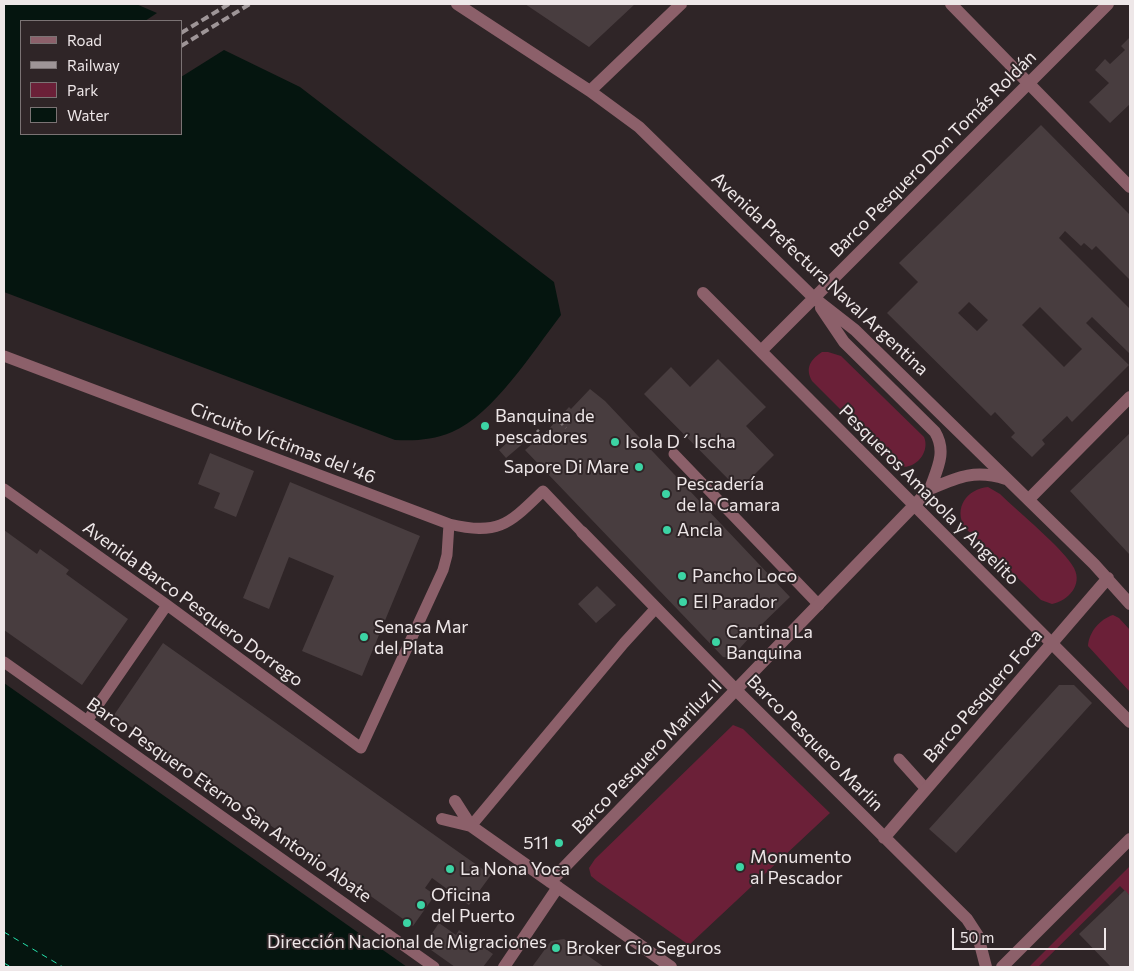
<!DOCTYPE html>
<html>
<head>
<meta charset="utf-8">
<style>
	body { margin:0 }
	#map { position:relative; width:1134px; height:971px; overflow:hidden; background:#2f2527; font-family:Commissioner,sans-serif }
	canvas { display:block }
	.frame { position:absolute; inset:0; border:5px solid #eee7e8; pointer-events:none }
	.legend { position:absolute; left:20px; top:20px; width:162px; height:115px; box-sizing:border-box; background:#2f2527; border:1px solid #7b7374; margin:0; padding:6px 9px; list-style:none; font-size:15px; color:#eee7e8 }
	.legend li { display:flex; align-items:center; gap:10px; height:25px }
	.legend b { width:25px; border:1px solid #7b7374 }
	.scale { position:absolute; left:952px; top:928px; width:154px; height:22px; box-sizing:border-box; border:2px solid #eee7e8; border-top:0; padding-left:6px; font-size:15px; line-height:18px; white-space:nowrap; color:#eee7e8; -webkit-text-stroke:4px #2f2527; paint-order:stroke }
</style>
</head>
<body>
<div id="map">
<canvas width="1134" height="971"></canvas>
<div class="frame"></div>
<ul class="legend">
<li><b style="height:6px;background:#8c606a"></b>Road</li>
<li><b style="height:6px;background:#9e9597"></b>Railway</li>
<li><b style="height:14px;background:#6b2038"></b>Park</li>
<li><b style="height:14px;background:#05150f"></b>Water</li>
</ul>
<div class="scale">50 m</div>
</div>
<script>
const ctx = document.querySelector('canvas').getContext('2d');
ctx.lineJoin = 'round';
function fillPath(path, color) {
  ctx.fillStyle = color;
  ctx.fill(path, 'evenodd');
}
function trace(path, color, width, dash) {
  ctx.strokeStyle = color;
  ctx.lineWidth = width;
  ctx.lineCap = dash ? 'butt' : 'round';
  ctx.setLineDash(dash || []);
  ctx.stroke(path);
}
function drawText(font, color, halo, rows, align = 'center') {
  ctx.font = font + ' Commissioner,sans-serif';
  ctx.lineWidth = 4;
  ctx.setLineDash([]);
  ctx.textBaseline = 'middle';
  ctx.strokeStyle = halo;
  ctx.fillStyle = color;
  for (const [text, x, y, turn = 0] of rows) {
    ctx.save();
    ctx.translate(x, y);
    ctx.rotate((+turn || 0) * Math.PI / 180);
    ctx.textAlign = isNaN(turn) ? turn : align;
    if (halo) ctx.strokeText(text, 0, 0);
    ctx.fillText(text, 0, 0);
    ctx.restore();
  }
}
fillPath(new Path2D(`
	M822,352H828L841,356L924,437C931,453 913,473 896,465L812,381C805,368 810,360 822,352Z
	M988,487L1000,494C1018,512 1063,548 1074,568C1083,585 1068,601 1052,604L1041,600L965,528C953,508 967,489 988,487Z
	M1113,615L1119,618L1130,630V692L1088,646C1089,632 1100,619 1113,615Z
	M733,725L743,729L830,813L689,945L597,881L591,876L589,868L595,859Z
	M1130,866V896L1120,886L1038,967H1029Z`), '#6b2038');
fillPath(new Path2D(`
	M4,4H136L157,13L145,21H21V134H181V77L224,50L300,87L554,282L561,315C534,350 493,415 452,432C433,440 415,441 395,440L4,292Z
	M4,683L407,967H4Z`), '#05150f');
trace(new Path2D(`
	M4,932L63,967
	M4,963L11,967`), '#25e0aa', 1, [6, 5]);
fillPath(new Path2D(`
	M525,4H635L589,47Z
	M1130,37V104L1110,123L1089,102L1109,83L1095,70L1105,59L1110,64L1125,50L1121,46Z
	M1041,125L1130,215V280L1096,246L1092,250L1084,243L1081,246L1065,231L1059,238L1130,309V354L1092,317L1086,323L1129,365L1072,422L1067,416L1042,440L1045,444L1032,457L1011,437L1015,433L995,412L991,416L887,313L918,282L899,263ZM969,302L988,320L977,331L958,313ZM1040,307L1082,349L1064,367L1022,325Z
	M718,359L766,407L746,426L774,455L739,490L644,394L671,367L690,387Z
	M590,389L605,401L790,597L759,627L731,658L723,657L525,450L532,444L534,445L569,407L571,409Z
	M519,432L526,441L506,458L499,450Z
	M1130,433V555L1070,491Z
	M210,453L254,471L236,517L214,508L220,493L198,484Z
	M290,482L420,536L362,676L302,651L334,576L289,557L269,609L243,598Z
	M4,530L37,554L40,549L69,570L66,574L128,619L82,685L4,630Z
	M597,586L616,605L596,623L578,604Z
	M163,643L491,875L469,905L432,878L425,888L435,895L413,926L114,715Z
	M1059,685H1074L1092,703L956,853L929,829Z
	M1125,890L1130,896V967H1111L1079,934Z
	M439,923L456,935L459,930L493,954L483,967H455L424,945Z
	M564,939L604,967H532L551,941Z`), '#483d3f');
trace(new Path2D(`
	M552,414L566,428
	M537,430L551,443`), '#7b7273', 3, [2.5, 4]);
trace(new Path2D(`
	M4,356L449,524C499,536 509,524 543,491L582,532
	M674,454L819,605
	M4,489L167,605L361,748L443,570L447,555L449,524
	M4,662L434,967
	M87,721L167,605
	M899,759L926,789
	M471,826L624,643L656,608`), '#8c606a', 11);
trace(new Path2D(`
	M457,4L590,91L639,127L814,298L855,330L1094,564L1130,604
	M951,4L1130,187
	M590,91L681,4
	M703,293L1130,722
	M761,351L1108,4
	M930,489C958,477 975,469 1006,479
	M1029,499L1130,397
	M582,532L737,691L967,919L978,936L986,967
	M455,801L471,826
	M442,819L471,826L671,967
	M884,838L1108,578
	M550,882L930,489C937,469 947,452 935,432L844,342L821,308
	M504,967L558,887
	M1002,967L1130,839`), '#8c606a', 12);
trace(new Path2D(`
	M181,33L229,4
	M181,46L250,4`), '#9e9597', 4, [8, 4]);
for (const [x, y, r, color] of [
	[485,426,5,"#3cd4a4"],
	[615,442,5,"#3cd4a4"],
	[639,467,5,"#3cd4a4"],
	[666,494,5,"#3cd4a4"],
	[667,530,5,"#3cd4a4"],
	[682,576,5,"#3cd4a4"],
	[683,602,5,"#3cd4a4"],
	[364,637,5,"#3cd4a4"],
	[716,642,5,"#3cd4a4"],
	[559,843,5,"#3cd4a4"],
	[740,867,5,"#3cd4a4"],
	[450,869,5,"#3cd4a4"],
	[421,905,5,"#3cd4a4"],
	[407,923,5,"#3cd4a4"],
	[556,948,5,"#3cd4a4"]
]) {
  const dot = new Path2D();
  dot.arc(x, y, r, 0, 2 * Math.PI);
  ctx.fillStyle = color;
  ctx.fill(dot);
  trace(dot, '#2f2527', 2);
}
drawText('18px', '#eee7e8', '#2f2527', [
	["Barco Pesquero Don Tomás Roldán",933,154,-45],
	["Avenida Prefectura Naval Argentina",820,274,43],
	["Circuito Víctimas del '46",283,443,21],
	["Pesqueros Amapola y Angelito",929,495,45],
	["Avenida Barco Pesquero Dorrego",193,604,36],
	["Barco Pesquero Foca",983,696,-49],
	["Barco Pesquero Marlin",815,743,45],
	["Barco Pesquero Mariluz II",647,757,-46],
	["Barco Pesquero Eterno San Antonio Abate",229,800,35]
]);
drawText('18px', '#eee7e8', '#2f2527', [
	["Banquina de",495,416],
	["pescadores",495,437],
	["Isola D´ Ischa",625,442],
	["Sapore Di Mare",629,467,"right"],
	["Pescadería",676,484],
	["de la Camara",676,505],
	["Ancla",677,530],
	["Pancho Loco",692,576],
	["El Parador",693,602],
	["Senasa Mar",374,627],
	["del Plata",374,648],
	["Cantina La",726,632],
	["Banquina",726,653],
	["511",549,843,"right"],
	["Monumento",750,857],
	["al Pescador",750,878],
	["La Nona Yoca",460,869],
	["Oficina",431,895],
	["del Puerto",431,916],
	["Dirección Nacional de Migraciones",407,942,"center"],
	["Broker Cio Seguros",566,948]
], 'left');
</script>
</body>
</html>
